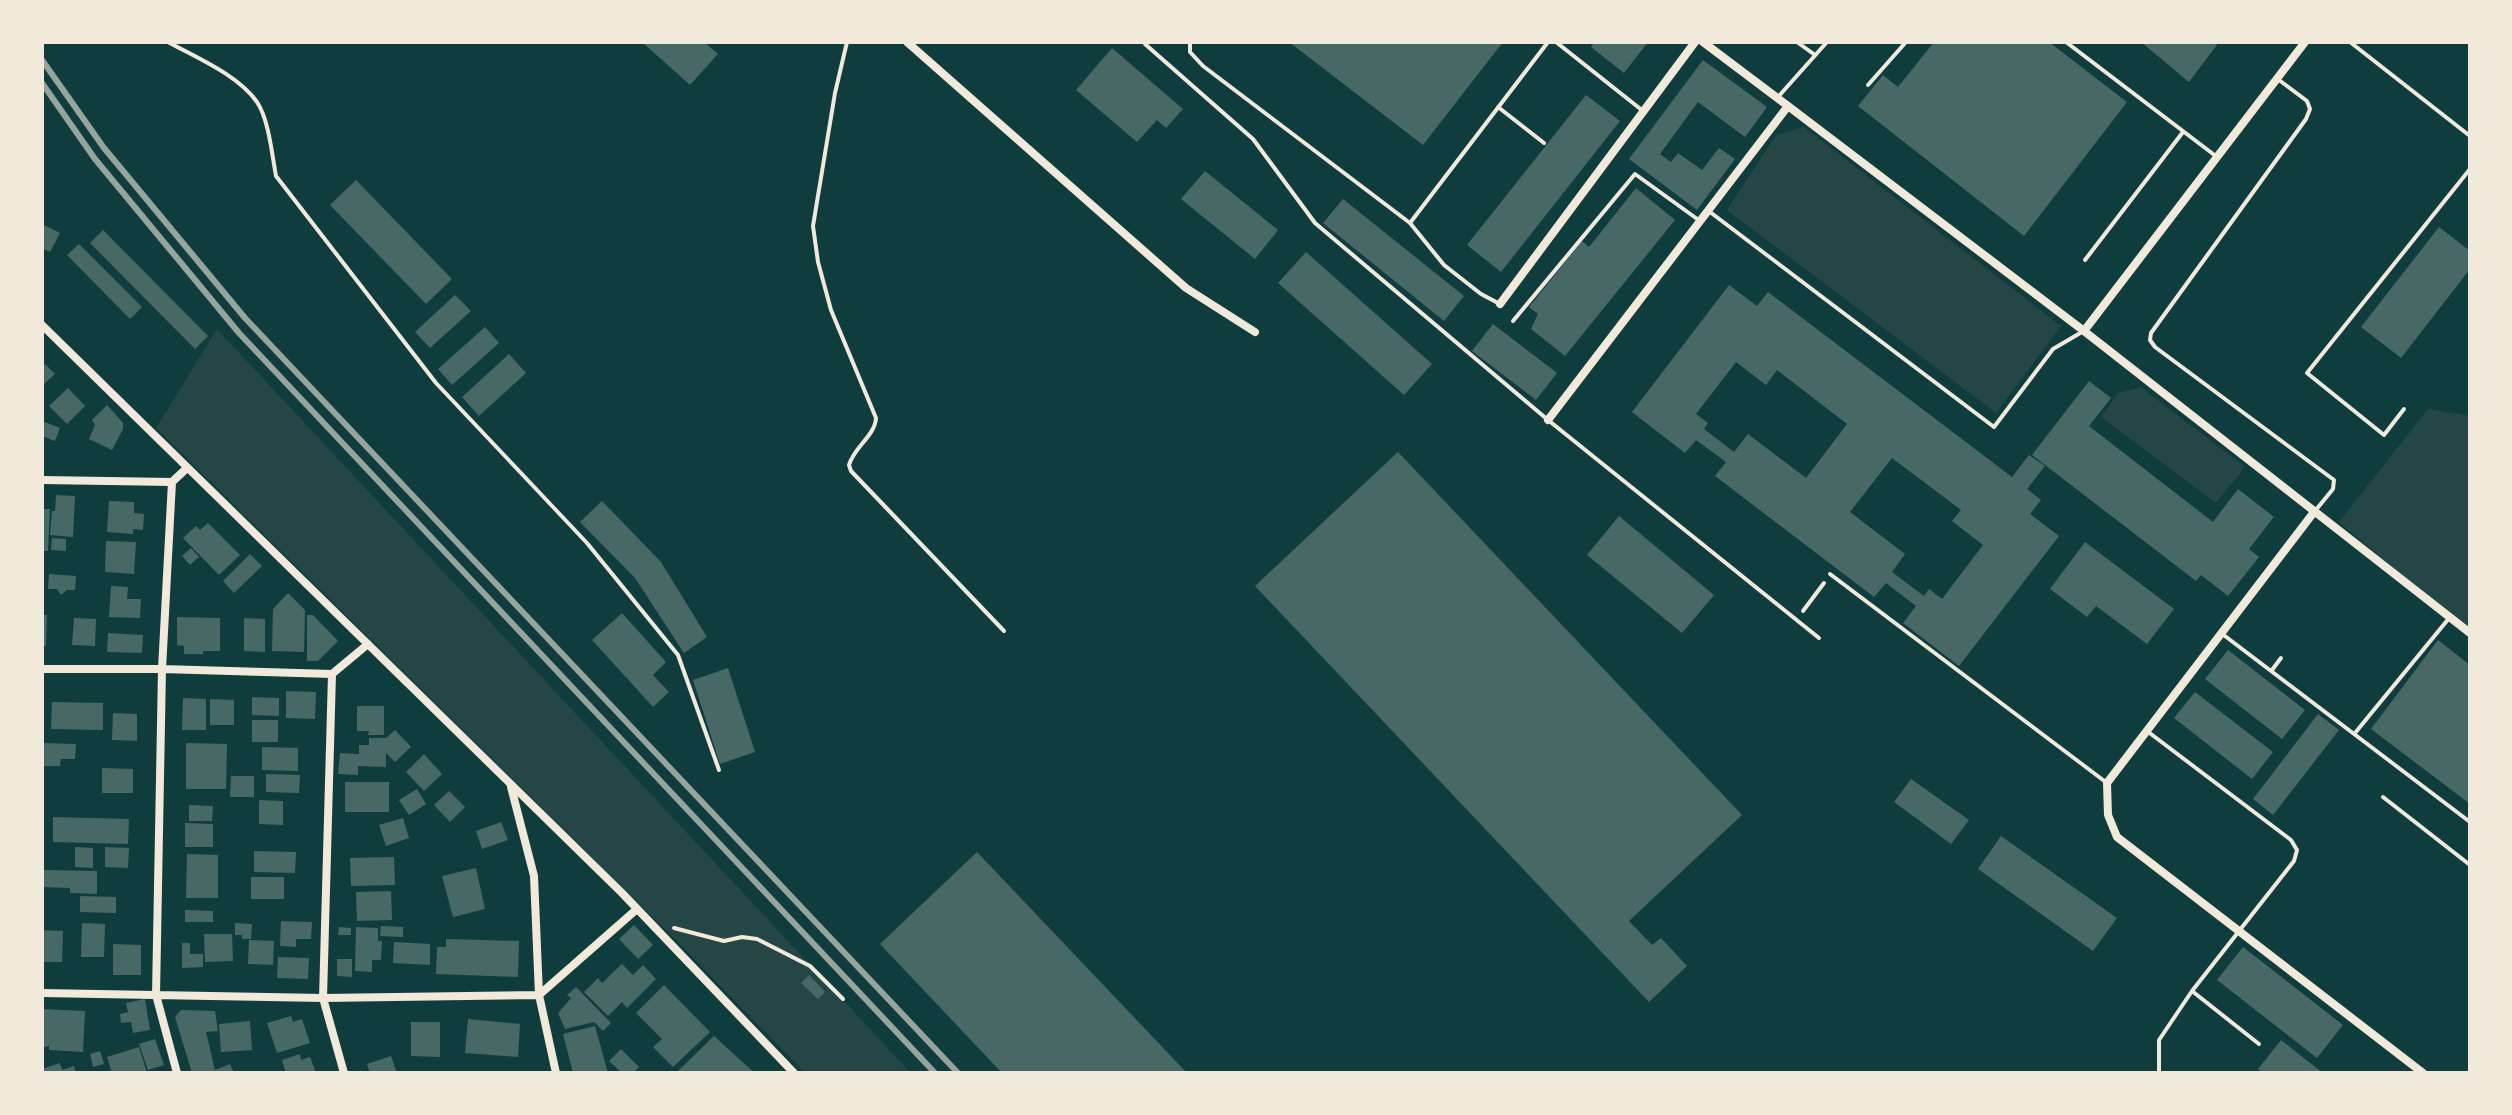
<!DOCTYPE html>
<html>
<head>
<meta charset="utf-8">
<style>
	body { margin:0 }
	#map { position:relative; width:2512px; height:1115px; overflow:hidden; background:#0f3d3e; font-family:Inter,sans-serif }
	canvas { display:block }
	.frame { position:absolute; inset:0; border:44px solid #f1e9da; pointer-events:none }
</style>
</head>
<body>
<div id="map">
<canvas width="2512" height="1115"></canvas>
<div class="frame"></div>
</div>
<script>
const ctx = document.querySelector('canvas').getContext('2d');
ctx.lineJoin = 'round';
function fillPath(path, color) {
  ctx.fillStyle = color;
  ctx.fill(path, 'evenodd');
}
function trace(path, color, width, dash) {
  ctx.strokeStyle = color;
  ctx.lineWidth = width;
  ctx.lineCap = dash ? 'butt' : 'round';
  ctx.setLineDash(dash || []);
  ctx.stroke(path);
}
fillPath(new Path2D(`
	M1804,127L2061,326L1996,413L1727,210L1776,135Z
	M217,329L911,1073H805L676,940L156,428Z
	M2141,387L2245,467L2216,503L2101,417L2118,393Z
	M2428,409L2470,416V632L2339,522Z`), '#244646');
fillPath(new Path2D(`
	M642,42H704L718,54L690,85Z
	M1289,42H1503L1423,145Z
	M1595,42H1648L1624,73L1591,47Z
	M1934,42H2049L2127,102L2024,236L1858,106L1883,75L1898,87Z
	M2141,42H2219L2189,82Z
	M1112,48L1183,109L1166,128L1157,120L1137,142L1076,90Z
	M1703,60L1767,107L1745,137L1698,102L1660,154L1671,162L1678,153L1702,170L1719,148L1735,159L1697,210L1629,159Z
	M1586,95L1620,121L1501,272L1467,245Z
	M1205,171L1278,230L1255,259L1181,199Z
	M356,180L452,279L426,304L330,205Z
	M1636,188L1675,220L1565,356L1531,329L1538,314L1529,307L1582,241L1589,247Z
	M1343,199L1464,296L1444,321L1323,223Z
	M42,224L60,233L50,252L42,248Z
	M2439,227L2470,251V269L2401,358L2361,327Z
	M103,230L208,336L195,349L90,243Z
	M79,244L142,307L130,319L67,255Z
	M1306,252L1432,364L1404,395L1278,283Z
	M1729,285L1757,306L1768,292L2012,477L2029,455L2045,466L2027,489L2041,500L2030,514L2059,536L1959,666L1903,623L1916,606L1886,583L1874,597L1715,476L1726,462L1696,440L1685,453L1632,412ZM1736,362L1766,385L1777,370L1847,424L1806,478L1748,434L1734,452L1704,429L1708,423L1696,414ZM1892,458L1961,510L1952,521L1983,545L1942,599L1929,589L1924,596L1892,572L1905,554L1850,512Z
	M455,295L471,311L430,348L415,332Z
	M1493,324L1557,373L1536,400L1472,351Z
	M485,327L499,343L452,385L438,369Z
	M509,354L526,373L479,416L462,397Z
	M42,361L55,374L42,386Z
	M2089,381L2111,398L2089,426L2213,522L2238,489L2274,517L2249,549L2259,557L2228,596L2201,575L2196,581L2032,455Z
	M68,388L85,406L67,424L49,406Z
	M107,405L123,423V429L112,450L89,439L95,425L92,420Z
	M42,421L60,428L55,441L42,436Z
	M1398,452L1742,815L1629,921L1652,945L1661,938L1687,966L1649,1002L1255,586Z
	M56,495L75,496L73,537L50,535L52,511H55Z
	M109,501L134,502V513L144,514L143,530L133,529V534L107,532Z
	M602,501L661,562L707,637L684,653L635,578L580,522Z
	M42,509H50L48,551H42Z
	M1619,516L1714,595L1682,633L1587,555Z
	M208,523L240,555L219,575L183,538L196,526L200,530Z
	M52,538L66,539V551L51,550Z
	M106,541L136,542L134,574L105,572Z
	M2085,542L2174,609L2147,644L2096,606L2087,617L2050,589Z
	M191,548L199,557L190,565L182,556Z
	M250,554L262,566L234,593L223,581Z
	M49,574L76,576L75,590H67L61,595L57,589H48Z
	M111,586L128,587L127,599H141L140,618L109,617Z
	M288,593L305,610L304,652L272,651L273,609Z
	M622,613L666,662L653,675L669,692L653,707L592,640Z
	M42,615H47L46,646H42Z
	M307,615H313L338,641L318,661H307Z
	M177,617L220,618V651H203V654H184V646L177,645Z
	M74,618L96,619L95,646L72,645Z
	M244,618L265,619V652L244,651Z
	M108,633L143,635L142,653L107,652Z
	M2438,640L2470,665V804L2371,729Z
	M2228,650L2305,710L2282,739L2205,679Z
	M728,668L755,752L720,764L693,680Z
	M286,691L316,692L315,719L286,718Z
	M2195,692L2273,752L2252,779L2174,718Z
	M252,697L279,698V716L252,715Z
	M183,698L206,699V730H182Z
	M210,699L234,700V725H210Z
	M52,702L103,703V730L51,729Z
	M357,706H384V735H368L369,731H357Z
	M113,713L137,714V741L112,740Z
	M2318,714L2339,730L2273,815L2253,799Z
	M252,720H278V742H252Z
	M395,730L411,747L395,762L386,753V767L358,766V775L338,774L340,753L359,754V745H369V738H386Z
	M42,743L76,744L75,759H61L60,766H42Z
	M186,743L227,744L226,789H186Z
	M262,747L298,748V771L262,770Z
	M424,754L442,774L424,791L406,772Z
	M102,768L133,769V793H102Z
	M266,774L300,775L299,793L266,792Z
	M231,776H254V797H230Z
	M1911,779L1969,820L1951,844L1894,802Z
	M345,782H389V812H345Z
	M417,789L426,804L409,815L399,800Z
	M449,791L465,807L450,822L434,805Z
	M259,800L283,801V825L259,824Z
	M189,805L213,806L212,821H189Z
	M53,817L129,819L128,844L53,842Z
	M403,818L409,838L386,846L379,825Z
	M501,822L508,840L482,849L476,831Z
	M185,823L213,824V847H185Z
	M2001,836L2117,918L2093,951L1978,869Z
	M75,847L93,848V868L75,867Z
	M105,847L129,848L128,868L105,867Z
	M254,851L296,852L295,873L254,872Z
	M977,852L1187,1073H1002L880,944Z
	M187,854L218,855V898H186Z
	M394,857L395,885L351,886L350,858Z
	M476,868L485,909L453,917L442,876Z
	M42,870L97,871V894L70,893V888L42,887Z
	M251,877H284V899H251Z
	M391,891L392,920L357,921L356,892Z
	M80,896L116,897V913L80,912Z
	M185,910L213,911V922H185Z
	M281,921L312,922L311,939H296V947L280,946Z
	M82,923L105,924L104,957H81Z
	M235,923L252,924L251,939H242V935H235Z
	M634,925L653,945L638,959L619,939Z
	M381,926L403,927V937L380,936Z
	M339,927L351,928V935H338Z
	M356,927L378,928V941H382L381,960H372V972L355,971Z
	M42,930L63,931L62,962H42Z
	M204,934H232L233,961L205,962Z
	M446,939L519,941L518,977L436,974L437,947H446Z
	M249,940L274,941L273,965L248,964Z
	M394,942L430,944V965L393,963Z
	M182,943H190V954H203V967L182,968Z
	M113,944L141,945V975H113Z
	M2243,947L2343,1025L2317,1058L2217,980Z
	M278,957L309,958L308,979L277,978Z
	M337,959H352V977L337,976Z
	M622,964L633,975L643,965L656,979L627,1008L622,1002L608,1016L584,992L598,978L602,983Z
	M809,975L825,992L818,999L801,983Z
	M664,985L710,1032L673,1067L653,1047L662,1039L636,1013Z
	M576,987L611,1023L603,1031L594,1022L565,1029L558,1013L571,998L567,995Z
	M145,999L150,1030L133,1033L131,1022L121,1023L120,1014L128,1012L126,1003Z
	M42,1009L85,1011L83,1052L49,1050V1046L42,1048Z
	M181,1010L215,1011L218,1031L206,1032L215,1070L230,1064L234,1073H192L175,1017Z
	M291,1016L293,1022L302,1019L310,1043L277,1053L267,1023Z
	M468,1019L520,1024L518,1057L465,1053Z
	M250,1021L252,1050L221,1052L219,1024Z
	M411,1022H440V1057L411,1056Z
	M595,1026L608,1073H573L563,1034Z
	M714,1036L738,1058L755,1073H679L678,1071Z
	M155,1039L164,1065L148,1070L139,1044Z
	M2281,1040L2323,1073H2263L2258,1069Z
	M139,1047L147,1073H112L107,1057Z
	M621,1049L639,1067L633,1073H622L609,1061Z
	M100,1051L104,1064L93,1067L90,1054Z
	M300,1054L301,1060L310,1057L316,1073H286L282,1060Z
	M391,1056L397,1073H370L367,1064Z
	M60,1063L62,1070L74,1066L76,1073H42V1069Z`), '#486865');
trace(new Path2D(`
	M1803,611L1824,583
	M674,928L724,941L742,937L757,939L810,966L843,999`), '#f1e9da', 4);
trace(new Path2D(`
	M168,42C197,58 238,75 257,102C269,120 272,155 276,176L436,383L587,543L678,655L719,770
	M847,42L835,93L813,226L818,262L831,310L876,418C875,436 854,447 849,465L851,471L1004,631
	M1190,42V52L1203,66L1410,223L1444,265L1481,294L1500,304
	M1556,42L1643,111
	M1797,42L1815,55
	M2066,42L2217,157
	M2350,42L2470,136
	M1145,44L1253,139L1315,223L1548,420L1819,638
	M2279,80L2307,101L2310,109L2306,119L2151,333L2150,340L2155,347L2334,480L2333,489L2315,511
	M1868,85L1906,42
	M1778,97L1827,42
	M1498,107L1544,143
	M1710,212L1994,427L2053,349L2082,332
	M1410,223L1548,42
	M2085,260L2183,132
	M1513,321L1635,174L1700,221
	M2404,409L2384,435L2307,373L2470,169
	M1830,574L2107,783
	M2221,633L2470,822
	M2272,670L2281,658
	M2147,731L2291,840L2297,850L2294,861L2192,991L2159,1040V1073
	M2355,733L2450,617
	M2383,797L2470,865
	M2192,991L2259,1044`), '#f1e9da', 4);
trace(new Path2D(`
	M907,42L1186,288L1255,332
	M1703,42L1788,106
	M1500,304L1695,42
	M42,325L622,893L794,1073
	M2084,331L2305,42
	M1548,420L1788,106L2084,331L2470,633
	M42,480L172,482L187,468
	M172,482L162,669L156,995L177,1073
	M2314,512L2107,783L2108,815L2117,837L2423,1073
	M42,669H162L332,674L368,644
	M332,674L323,998L344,1073
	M511,787L534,876L539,995L556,1073
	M42,993L323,998L539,995L637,909`), '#f1e9da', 8);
trace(new Path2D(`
	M42,60L104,148L245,318L958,1073
	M42,83L95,159L239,333L935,1073`), '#97a49c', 6);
</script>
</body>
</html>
